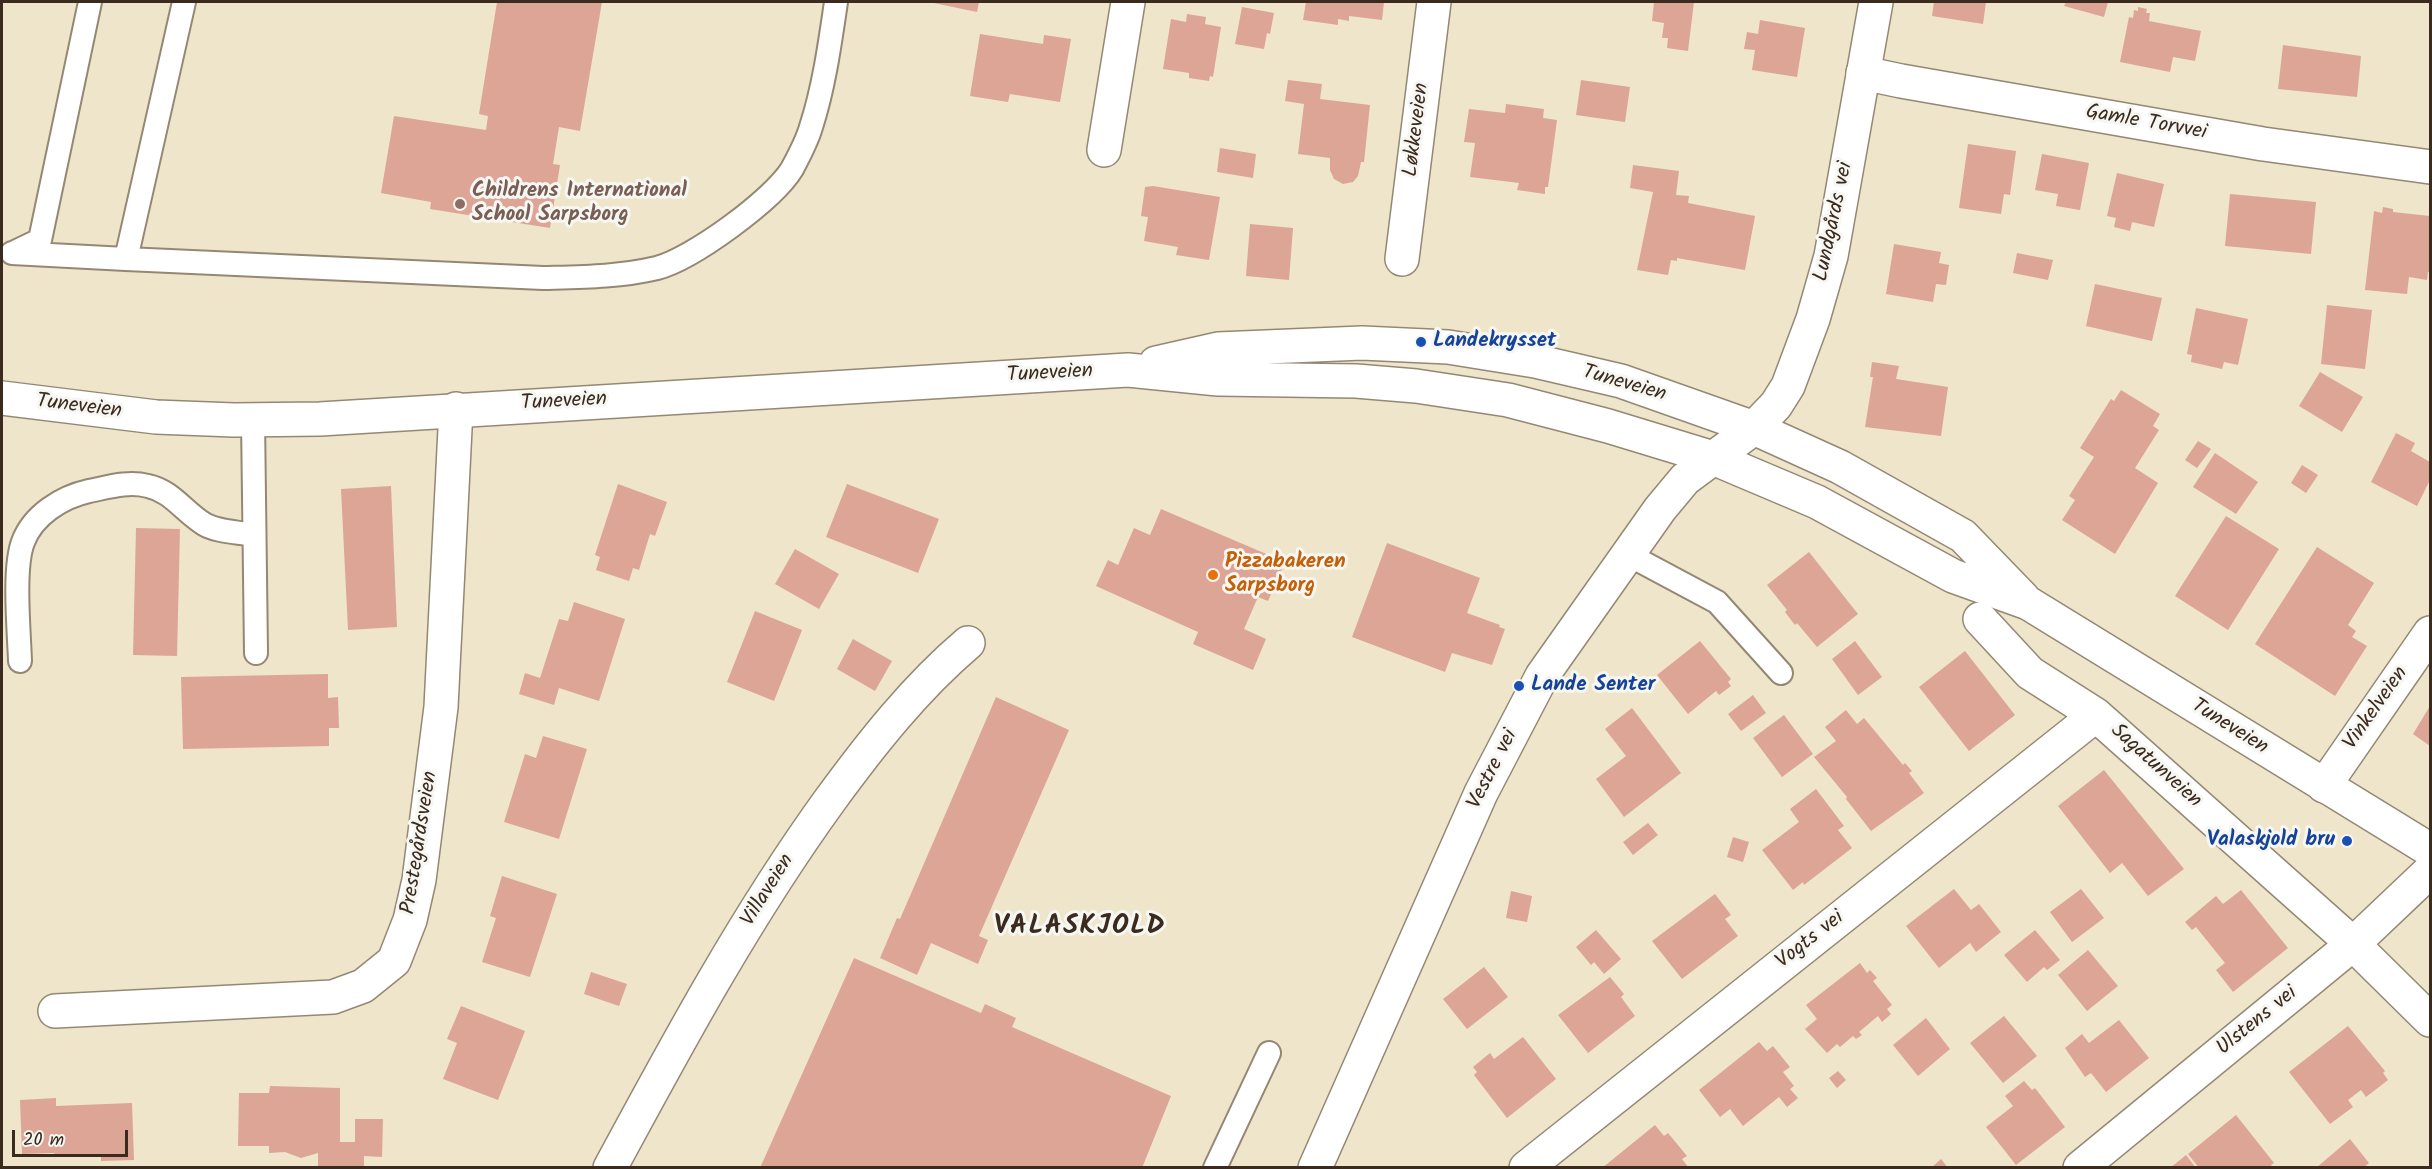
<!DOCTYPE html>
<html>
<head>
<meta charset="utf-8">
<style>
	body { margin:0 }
	#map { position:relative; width:2432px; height:1169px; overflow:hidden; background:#eee5cb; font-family:Kalam,sans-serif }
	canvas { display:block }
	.frame { position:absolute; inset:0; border:3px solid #3b2a1e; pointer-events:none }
	.scale { position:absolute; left:12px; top:1130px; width:116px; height:27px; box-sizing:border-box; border:3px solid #3b2a1e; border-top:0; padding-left:8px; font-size:18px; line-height:21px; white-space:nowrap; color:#3b2a1e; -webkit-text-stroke:4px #f6f6f2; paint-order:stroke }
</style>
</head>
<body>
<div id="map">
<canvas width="2432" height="1169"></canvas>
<div class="frame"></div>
<div class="scale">20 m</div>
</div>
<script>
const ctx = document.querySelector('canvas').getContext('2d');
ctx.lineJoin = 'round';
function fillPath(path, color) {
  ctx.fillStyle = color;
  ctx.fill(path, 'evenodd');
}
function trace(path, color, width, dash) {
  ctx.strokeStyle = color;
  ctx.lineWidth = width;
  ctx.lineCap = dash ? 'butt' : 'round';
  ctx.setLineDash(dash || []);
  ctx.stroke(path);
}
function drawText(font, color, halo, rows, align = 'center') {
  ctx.font = font + ' Kalam,sans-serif';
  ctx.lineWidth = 6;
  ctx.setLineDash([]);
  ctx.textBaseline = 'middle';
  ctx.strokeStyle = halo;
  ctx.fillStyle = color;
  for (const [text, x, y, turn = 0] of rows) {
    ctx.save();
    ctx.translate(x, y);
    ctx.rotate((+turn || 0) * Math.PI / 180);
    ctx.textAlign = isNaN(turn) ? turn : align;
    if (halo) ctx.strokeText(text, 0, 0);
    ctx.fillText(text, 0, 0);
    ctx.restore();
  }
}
fillPath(new Path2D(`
	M497,2H602L580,131L559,127L553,164L560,165L550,228L430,209L431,202L381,193L394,116L486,130L488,116L479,114Z
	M929,2H979L977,12Z
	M1306,2H1384L1382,20L1349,16V21L1338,19V25L1303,20Z
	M1654,2H1694L1688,51L1667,48L1668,38H1662L1664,23L1652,21Z
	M1934,2H1986L1983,24L1932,16Z
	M2066,2H2108L2104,17L2064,6Z
	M1242,7L1274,13L1270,34L1267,33L1264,49L1235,44Z
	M2138,7L2147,9L2146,13H2150L2149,21L2201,31L2195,61L2173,57L2170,72L2120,62L2129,17L2133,18L2134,10L2138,11Z
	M1187,14L1206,17L1205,24L1221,27L1213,77L1210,76L1209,81L1189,78V73L1163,69L1171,19L1186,22Z
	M1760,20L1805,28L1797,77L1752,70L1755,50L1744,49L1747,32L1758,34Z
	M980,34L1043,44L1044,35L1071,39L1060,102L1010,94L1008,102L970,96Z
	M2283,45L2361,56L2357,97L2278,89Z
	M1288,80L1322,84L1320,99L1370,105L1364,162H1361L1358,176L1353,182L1343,184L1334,179L1330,170V158L1298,154L1304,104L1285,101Z
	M1581,80L1630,87L1625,122L1576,115Z
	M1506,104L1544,109L1543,118L1557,120L1548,187H1545V194L1517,190L1519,183L1470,177L1475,143L1464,142L1469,109L1505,113Z
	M1968,144L2016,151L2010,195L2004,194L2001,214L1959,208Z
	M1220,148L1256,154L1253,178L1217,172Z
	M2042,154L2089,163L2080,210L2056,206L2058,194L2035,190Z
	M1633,165L1679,171L1676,195L1689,196L1688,203L1755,216L1745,270L1677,258V261L1671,260L1668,275L1637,270L1653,192L1630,188Z
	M2117,173L2164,184L2154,227L2132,222L2130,231L2114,227L2116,218L2107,216Z
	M1153,186L1220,197L1209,260L1176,255L1178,247L1144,241L1148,217L1141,216L1145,187Z
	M2230,194L2316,202L2311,254L2225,246Z
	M2383,207L2393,209V212L2430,216V272H2428L2427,280L2409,277L2407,294L2365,290L2374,211L2382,213Z
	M1250,224L1293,228L1289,280L1246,276Z
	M1894,244L1941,252L1939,263L1949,265L1946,285L1936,284L1933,302L1886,294Z
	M2017,253L2053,260L2048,280L2013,273Z
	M2095,284L2162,298L2152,341L2086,326Z
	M2327,305L2372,310L2365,369L2321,364Z
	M2196,308L2248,319L2238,365L2224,362L2222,369L2191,362L2192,355L2187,354Z
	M1872,362L1899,366L1896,379L1948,387L1941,436L1865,427L1873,377H1870Z
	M2320,372L2363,397L2342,432L2299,406Z
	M2121,390L2160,414L2153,426L2159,430L2135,468L2158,483L2115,554L2062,520L2075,500L2069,496L2094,457L2080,448L2111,399L2114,401Z
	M2396,433L2415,443L2411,451L2430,462V480L2417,506L2371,482Z
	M2198,441L2211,449L2197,468L2185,460Z
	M2215,453L2258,482L2236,514L2193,487Z
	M2302,465L2318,475L2306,493L2291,483Z
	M618,484L667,502L655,536L650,534L639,570L633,568L629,581L596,570L600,557L595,555Z
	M847,484L939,519L918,573L826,537Z
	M391,486L397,627L348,630L341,489Z
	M1161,509L1285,562L1268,601L1258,597L1244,629L1266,639L1253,670L1193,644L1198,632L1096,586L1108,560L1118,565L1134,528L1150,535Z
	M2226,516L2279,549L2228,630L2175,596Z
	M136,528L180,529L177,656L133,655Z
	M1387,543L1480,578L1467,613L1500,625L1499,627L1505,629L1492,665L1452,653L1445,672L1352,637Z
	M2317,547L2374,583L2348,625L2356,631L2352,637L2367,646L2335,696L2255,644Z
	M795,549L839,574L819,609L775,584Z
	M1809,552L1858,614L1817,647L1797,623L1795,625L1785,612L1787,610L1767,585Z
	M574,602L625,619L599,701L559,688L554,705L519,694L525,673L540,678L559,619L568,621Z
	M755,611L802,630L774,701L727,682Z
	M853,639L892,661L875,691L837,669Z
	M1700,641L1731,679L1728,682L1731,686L1719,695L1716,691L1688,714L1657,675Z
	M1855,641L1882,677L1858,695L1832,659Z
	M1965,651L2015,715L1969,751L1919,687Z
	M328,674V698L338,697L339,728H329V746L183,749L181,677Z
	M1753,695L1766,713L1741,731L1728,714Z
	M996,697L1069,730L979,936L988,940L978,964L931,943L917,975L880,958L897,918L900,919Z
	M2430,706V746L2413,734Z
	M1632,708L1681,773L1624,817L1596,779L1626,756L1605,729Z
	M1846,710L1857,724L1864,718L1903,765L1905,763L1912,771L1909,773L1924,793L1871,831L1846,799L1847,797L1814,757L1836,741L1825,727Z
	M1784,715L1813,754L1782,777L1753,738Z
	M543,736L587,749L559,839L504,822L525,754L536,758Z
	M2104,770L2184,869L2148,896L2122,863L2110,873L2058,806Z
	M1816,789L1844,826L1838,830L1852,848L1804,885L1803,882L1793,890L1762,850L1799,822L1790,809Z
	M1648,823L1658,835L1633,855L1623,842Z
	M1733,837L1749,842L1743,862L1727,857Z
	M502,876L557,894L530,977L482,962L496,918L490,916Z
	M1954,889L1971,910L1979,904L2001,932L1976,952L1970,943L1939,968L1906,926Z
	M2081,889L2104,918L2072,942L2050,912Z
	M2241,890L2288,948L2233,992L2216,970L2225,963L2196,927L2192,930L2185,922L2216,896L2223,904Z
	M1511,891L1532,896L1527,922L1506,918Z
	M1715,894L1731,915L1725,919L1738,936L1682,979L1652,941Z
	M1596,930L1621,959L1604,974L1594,962L1591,965L1576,947Z
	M2035,930L2060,960L2047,970L2044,967L2027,982L2004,955Z
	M2088,950L2118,986L2087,1011L2058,975Z
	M854,958L981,1013L985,1004L1016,1018L1012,1027L1171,1096L1142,1168H760Z
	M1860,963L1867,973L1870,970L1877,978L1873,981L1892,1005L1887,1009L1891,1014L1882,1022L1878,1016L1859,1032L1862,1035L1856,1039L1853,1036L1840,1047L1837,1044L1827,1053L1805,1029L1817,1019L1806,1005Z
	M1484,967L1508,997L1467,1029L1443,999Z
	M591,972L627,984L619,1006L584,994Z
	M1610,977L1624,994L1621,997L1635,1016L1588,1053L1558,1015Z
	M461,1006L525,1031L498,1100L443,1079L457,1043L447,1039Z
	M2004,1016L2037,1056L2003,1083L1970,1043Z
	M1926,1018L1950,1049L1918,1076L1893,1045Z
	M2119,1020L2149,1058L2106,1092L2091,1073L2085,1077L2065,1048L2082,1034L2089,1043Z
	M2348,1026L2385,1071L2383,1073L2388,1080L2366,1097L2361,1090L2348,1100L2353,1107L2330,1124L2289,1072Z
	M1523,1037L1556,1079L1507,1118L1474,1075L1477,1072L1473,1067L1490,1053L1494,1059Z
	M1759,1042L1767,1051L1773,1046L1790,1067L1783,1072L1794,1086L1790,1089L1798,1098L1787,1107L1779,1097L1743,1126L1730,1109L1720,1117L1699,1090Z
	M1838,1071L1846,1080L1837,1088L1829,1078Z
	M2024,1081L2032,1090L2035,1088L2065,1127L2016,1165L1986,1127L2013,1106L2005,1096Z
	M270,1086L340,1088V1142H355V1119H383L382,1157L364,1156V1168H318V1153L301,1158L285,1152L269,1153V1146H238L239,1093H269Z
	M56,1098V1106L132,1103L134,1160L101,1161V1155L55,1156L54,1153L22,1154L20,1100Z
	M2236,1115L2274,1163L2271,1165L2273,1168H2199L2188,1154Z
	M1655,1125L1664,1136L1668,1133L1687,1156L1682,1159L1689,1168H1602Z
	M2350,1139L2369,1163L2363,1168H2316Z
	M2186,1155L2196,1168H2170Z
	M1941,1159L1948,1168H1931Z`), '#dda596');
const lane = new Path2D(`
	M15,252L40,240L90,2
	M12,253L126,259L184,2
	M126,259L543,278C582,277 619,277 657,268C692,259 773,200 792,169C799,156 807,141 811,127C824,87 830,43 836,2
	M253,419L256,653
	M1629,555L1717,602L1781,673
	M20,661C19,631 13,568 23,542C33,515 62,497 89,491C109,487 128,481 148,486C172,491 184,512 204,524C217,532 239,532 253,535
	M1215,1168L1269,1053`);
const street = new Path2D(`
	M1863,73L1901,81L2263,144L2430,167
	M1104,150L1128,2
	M1402,259L1434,2
	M1980,619L2030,673L2096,715L2353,944L2430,1020
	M2324,786L2430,633
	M55,1011L333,997L363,986L394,961L410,920L419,880L441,707L456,409
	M610,1168C678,1042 746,916 830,800C871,744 915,688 968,643
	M1526,1168L2096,715
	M2080,1168L2353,944L2430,871`);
const secondary = new Path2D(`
	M1315,1168L1481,793L1542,676L1660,509L1685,479L1754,428L1776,405L1788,386L1813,319L1831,256L1876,2`);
const primary = new Path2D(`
	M1156,363L1218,349L1362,343L1448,347L1535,361L1621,381L1754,428L1840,467L1963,536L2023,598
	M2,398L156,417L234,420L320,419L1128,370L1218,379L1356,381L1416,386L1508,400L1608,426L1713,458L1817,502L1953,576L2028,603L2430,850`);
trace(lane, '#948874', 26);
trace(street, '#948874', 36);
trace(secondary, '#948874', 36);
trace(primary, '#948874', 36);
trace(lane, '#fff', 22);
trace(street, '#fff', 33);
trace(secondary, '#fff', 33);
trace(primary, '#fff', 33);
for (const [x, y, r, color] of [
	[460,204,6,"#8d6e63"],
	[1421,342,6,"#1a4fb4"],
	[1213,575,6,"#e8710a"],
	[1519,686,6,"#1a4fb4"],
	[2347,841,6,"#1a4fb4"]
]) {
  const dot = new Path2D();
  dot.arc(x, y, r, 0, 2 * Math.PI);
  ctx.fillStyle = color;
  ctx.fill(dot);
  trace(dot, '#f6f6f2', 2);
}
drawText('21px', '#3b2a1e', '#f6f6f2', [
	["Gamle Torvvei",2146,124,10],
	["Løkkeveien",1418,130,-83],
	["Lundgårds vei",1835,222,-78],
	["Tuneveien",1050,375,-3],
	["Tuneveien",1624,385,16],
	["Tuneveien",564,403,-3],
	["Tuneveien",79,408,7],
	["Vinkelveien",2377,709,-55],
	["Tuneveien",2229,728,32],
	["Sagatunveien",2155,767,42],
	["Vestre vei",1494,770,-63],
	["Prestegårdsveien",421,843,-81],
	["Villaveien",769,891,-58],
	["Vogts vei",1811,941,-38],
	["Ulstens vei",2258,1022,-39]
]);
drawText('bold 21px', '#785e54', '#f6f6f2', [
	["Childrens International",472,192],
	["School Sarpsborg",472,216]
], 'left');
drawText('bold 21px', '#164399', '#f6f6f2', [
	["Landekrysset",1433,342],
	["Lande Senter",1531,686],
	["Valaskjold bru",2335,841,"right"]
], 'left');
drawText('bold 21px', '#c56008', '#f6f6f2', [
	["Pizzabakeren",1225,563],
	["Sarpsborg",1225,587]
], 'left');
ctx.letterSpacing = '1.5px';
drawText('bold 27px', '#3b2a1e', '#f6f6f2', [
	["VALASKJOLD",1080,928]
]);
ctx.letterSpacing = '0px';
</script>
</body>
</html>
